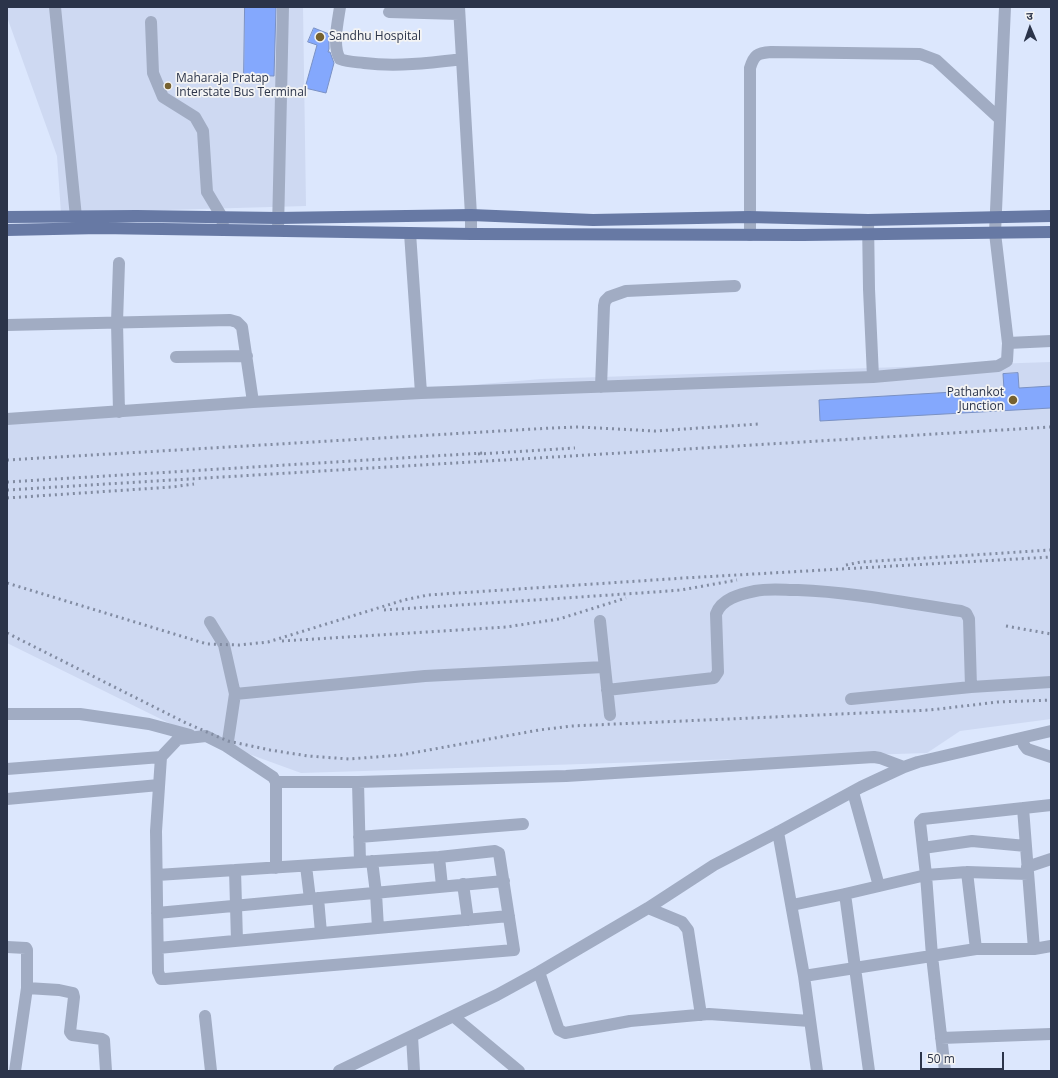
<!DOCTYPE html>
<html>
<head>
<meta charset="utf-8">
<style>
	body { margin:0 }
	#map { position:relative; width:1058px; height:1078px; overflow:hidden; background:#dce7fd; font-family:"Open Sans","Noto Sans Devanagari",sans-serif }
	canvas { display:block }
	.frame { position:absolute; inset:0; border:8px solid #2b344a; pointer-events:none }
	.north { position:absolute; left:1010px; top:8px; width:40px; height:40px; -webkit-text-stroke:3px #f4f4f4; paint-order:stroke; rotate:358deg; font-size:11px; font-weight:700; line-height:16px; text-align:center; color:#2b344a }
	.north::after { content:''; display:block; margin:auto; width:14px; height:18px; background:#2b344a; clip-path:polygon(50% 0,100% 100%,50% 72%,0 100%) }
	.scale { position:absolute; left:920px; top:1052px; width:84px; height:18px; box-sizing:border-box; border:2px solid #2b344a; border-top:0; padding-left:5px; font-size:12px; line-height:14px; white-space:nowrap; color:#2b344a; -webkit-text-stroke:3px #f4f4f4; paint-order:stroke }
</style>
</head>
<body>
<div id="map">
<canvas width="1058" height="1078"></canvas>
<div class="frame"></div>
<div class="north">उ</div>
<div class="scale">50 m</div>
</div>
<script>
const ctx = document.querySelector('canvas').getContext('2d');
ctx.lineJoin = 'round';
function fillPath(path, color) {
  ctx.fillStyle = color;
  ctx.fill(path, 'evenodd');
}
function trace(path, color, width, dash) {
  ctx.strokeStyle = color;
  ctx.lineWidth = width;
  ctx.lineCap = dash ? 'butt' : 'round';
  ctx.setLineDash(dash || []);
  ctx.stroke(path);
}
function drawText(font, color, halo, rows, align = 'center') {
  ctx.font = font + ' "Open Sans",sans-serif';
  ctx.lineWidth = 3.5;
  ctx.setLineDash([]);
  ctx.textBaseline = 'middle';
  ctx.strokeStyle = halo;
  ctx.fillStyle = color;
  for (const [text, x, y, turn = 0] of rows) {
    ctx.save();
    ctx.translate(x, y);
    ctx.rotate((+turn || 0) * Math.PI / 180);
    ctx.textAlign = isNaN(turn) ? turn : align;
    if (halo) ctx.strokeText(text, 0, 0);
    ctx.fillText(text, 0, 0);
    ctx.restore();
  }
}
fillPath(new Path2D(`
	M7,7H303L306,206L61,213L57,156L7,17Z
	M1051,362V719L960,731L927,753L301,773L183,730L7,643V423L124,415L541,379Z`), '#ced9f2');
const building = new Path2D(`
	M245,7H276L274,76L244,75Z
	M314,28L329,34V49L328,52H330L334,63L326,93L305,88L317,45L308,42Z
	M1018,373L1019,388L1051,386V408L820,421L819,400L1004,389L1003,374Z`);
fillPath(building, '#84a8fd');
trace(building, '#7a91c4', 1);
trace(new Path2D(`
	M55,7L77,227
	M340,7C338,21 332,46 340,59C348,62 356,62 364,63C397,67 429,63 462,59
	M459,7L471,215V234
	M389,12L459,14
	M151,22L153,73L163,97L195,117L203,131L207,192L222,217L223,226
	M868,220L869,289L873,377
	M278,229L283,7
	M410,233L421,393
	M750,235V68C754,55 757,53 771,52L920,54L936,60L1000,119
	M7,325L230,320L237,322L242,327L253,402
	M1008,343L1051,341
	M176,357L247,356
	M601,387L604,306L605,301L609,297L626,291L735,286
	M119,412L117,322L119,263
	M7,419L253,402L421,393L873,377L998,366L1007,361L1008,343L995,233L1005,7
	M600,621L610,715
	M210,622L224,645L235,694L228,741L226,746
	M607,690L714,678L718,672L716,614C721,599 740,594 755,591C769,588 784,590 798,590C853,592 907,603 961,611L966,613L969,619L971,687
	M235,694L425,676L604,667
	M851,699L971,687L1051,682
	M7,714H80L149,724L190,735
	M1022,738L1024,745L1027,749L1051,757
	M161,757L178,739L206,736L226,746L273,777L276,782V868
	M7,769L161,757L156,831L158,972L161,979H165L514,950L499,853L495,851L439,857L157,875
	M276,782H358L360,862
	M358,782L566,776L874,757L880,758L904,767
	M853,792L879,886
	M7,799L159,785
	M1023,808L1034,949
	M778,832L804,976L817,1071
	M359,837L523,824
	M923,848L972,841L1026,846
	M439,857L442,886
	M372,861L376,893L378,928
	M306,866L310,899
	M1027,867L1051,859
	M235,870L237,941
	M967,872L976,949
	M463,884L468,920
	M845,894L869,1071
	M318,898L321,933
	M792,905L845,894L926,875L967,872L1028,874
	M648,908L682,922L688,930L701,1015
	M157,913L504,881
	M7,947L26,948L27,950V988
	M158,948L509,916
	M539,972L558,1028L559,1030L565,1033L630,1021L709,1014L810,1021
	M804,976L976,949H1034L1051,946
	M205,1016L211,1071
	M453,1016L519,1071
	M412,1036L414,1071
	M941,1038L1051,1034
	M15,1071L27,988L59,990L73,993L74,997L70,1032L72,1035L102,1039L104,1040L106,1071
	M339,1071L497,995L539,972L648,908L714,865L778,832L861,787L904,767L918,762L1051,731
	M945,1071L932,956L926,875L920,822L923,819L1051,805`), '#a1acc3', 12);
trace(new Path2D(`
	M7,217L137,216L278,218L471,215L593,220L749,217L868,220L1051,216
	M7,230L100,228L471,234L803,235L1051,232`), '#6779a4', 12);
trace(new Path2D(`
	M478,454L575,448
	M7,460L551,428L579,427L655,431L759,424
	M7,482L483,453
	M7,490L1051,427
	M7,498L172,487L194,484
	M846,565L861,562L1051,550
	M7,583L207,644L239,645L268,642L404,600L428,595L684,578L1051,557
	M384,610L655,592L681,590L737,580
	M1006,626L1051,634
	M7,633L186,723L228,741L270,750L308,756L349,759L401,755L539,730L571,726L930,710L998,702L1051,700
	M282,641L506,627L559,619L626,598`), '#828ca2', 3, [2, 4]);
for (const [x, y, r, color] of [
	[320,37,5,"#766130"],
	[168,86,4,"#766130"],
	[1013,400,5,"#766130"]
]) {
  const dot = new Path2D();
  dot.arc(x, y, r, 0, 2 * Math.PI);
  ctx.fillStyle = color;
  ctx.fill(dot);
  trace(dot, '#f4f4f4', 1.5);
}
drawText('12px', '#2b344a', '#f4f4f4', [
	["Sandhu Hospital",329,37],
	["Maharaja Pratap",176,79],
	["Interstate Bus Terminal",176,93],
	["Pathankot",1004,393,"right"],
	["Junction",1004,407,"right"]
], 'left');
</script>
</body>
</html>
